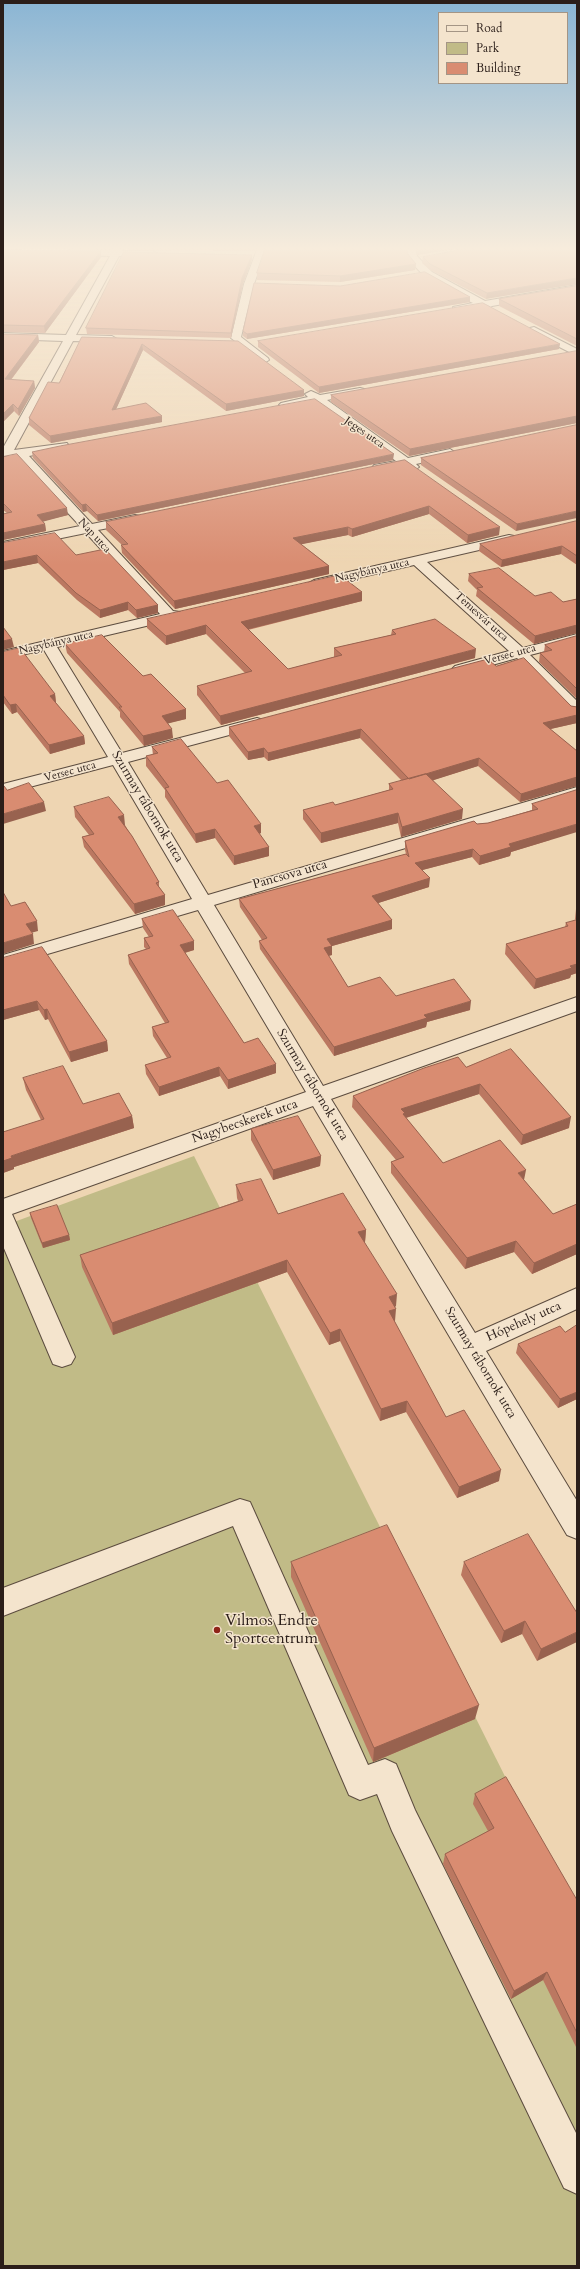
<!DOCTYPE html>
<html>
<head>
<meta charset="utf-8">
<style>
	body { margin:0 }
	#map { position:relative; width:580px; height:2269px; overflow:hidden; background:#eed5b2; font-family:Cardo,serif }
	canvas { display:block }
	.frame { position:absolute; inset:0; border:4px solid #2b1e19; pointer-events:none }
	.legend { position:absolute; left:438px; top:12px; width:130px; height:72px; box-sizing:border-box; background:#f4e4cd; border:1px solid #a49585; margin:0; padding:5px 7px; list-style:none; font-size:12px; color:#2b1e19 }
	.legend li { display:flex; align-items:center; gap:8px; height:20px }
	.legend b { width:20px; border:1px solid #a49585 }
</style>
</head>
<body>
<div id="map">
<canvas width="580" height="2269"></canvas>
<div class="frame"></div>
<ul class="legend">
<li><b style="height:5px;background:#f4e4cd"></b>Road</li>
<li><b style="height:11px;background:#c1bb87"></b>Park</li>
<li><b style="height:11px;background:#d98c71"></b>Building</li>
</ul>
</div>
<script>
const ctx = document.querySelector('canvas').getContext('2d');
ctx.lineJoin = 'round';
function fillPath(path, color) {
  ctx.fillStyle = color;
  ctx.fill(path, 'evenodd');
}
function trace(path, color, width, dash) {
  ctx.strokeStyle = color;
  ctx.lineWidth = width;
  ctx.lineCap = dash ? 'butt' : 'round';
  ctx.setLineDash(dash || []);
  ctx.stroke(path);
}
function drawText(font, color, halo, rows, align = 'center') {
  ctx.font = font + ' Cardo,serif';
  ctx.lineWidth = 3;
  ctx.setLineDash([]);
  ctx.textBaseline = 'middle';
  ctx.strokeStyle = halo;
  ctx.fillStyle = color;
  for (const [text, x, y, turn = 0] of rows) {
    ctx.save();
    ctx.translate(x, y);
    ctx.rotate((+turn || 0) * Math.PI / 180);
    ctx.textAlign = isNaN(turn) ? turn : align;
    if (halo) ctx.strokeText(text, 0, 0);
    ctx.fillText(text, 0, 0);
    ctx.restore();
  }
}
fillPath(new Path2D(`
	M194,1156L577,1920V2266H3V1226Z`), '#c1bb87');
const minor = new Path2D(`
	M114,247H123L122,251H153L158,254L153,257L119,256L76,335L112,336L117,339L112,342L73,341L14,450L67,443L69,446L67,449L29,456L92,524L135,515L140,516L141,519L140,522L98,530L173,611L180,612L182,615L180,618L57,647L122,753L257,718L263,720L265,723L263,726L128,762L208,895L577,787V797L214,905L323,1086L577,997V1011L331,1099L475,1333L577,1288V1309L486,1351L577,1501V1539L567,1535L313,1106L12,1214L75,1357L71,1364L62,1367L53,1364L3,1246V1199L306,1092L198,910L3,967V955L192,899L113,765L3,794V784L108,757L44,650L3,659V651L160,614L86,533L3,550V542L80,526L16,457L3,456V448L63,341L3,339V333L66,335L110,256L71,255L66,252L71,249L113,250Z
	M258,247H267L254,284L241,337L268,358L269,360L264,363L231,338L244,284Z
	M406,247H415L417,256L432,272L485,301L577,285V291L492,306L487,309L482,307L453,311V307L473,303C448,291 412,277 406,247Z
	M534,327L577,349V356L530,332V328Z
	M360,388L364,389L366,391L364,393L327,400L408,458L450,449L456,453L454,456L416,464L419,467L413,471L404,466L378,472L374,471L372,468L374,465L396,461L316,403L285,408L279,405L281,403L308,397L305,394L311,391L320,395Z
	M509,535L514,536L516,539L514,542L427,562L523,648L577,634V643L530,655L577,701V715L571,713L517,658L460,674L455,672L452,669L455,666L509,651L414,565L314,588L307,584L314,580Z
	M240,1499L250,1502L368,1765L385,1759L396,1764L415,1810L577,2135V2194L564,2188L392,1831L377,1794L360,1800L349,1795L233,1526L3,1616V1588Z`);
trace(minor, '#5c4c3f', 2);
fillPath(minor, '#f4e4cd');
fillPath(new Path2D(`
	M30,247H109L108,248Z
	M128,247H257L255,251L128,250Z
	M416,247H465L417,255Z
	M577,247L486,299L430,270L422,263L423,257Z
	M3,250L101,257L45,333L3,332Z
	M407,253L416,264L415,270L340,282L257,280V273Z
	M252,260L243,284L231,338L87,334L86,328Z
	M577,286V346L499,306V299Z
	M470,297V302L247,339L243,336V331Z
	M3,334L38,335L39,342L11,380L34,381L35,388L19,416L14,411L3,422Z
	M82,337L238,341L304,396L226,411L143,350L116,409L162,422L51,443L29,425V418L59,383Z
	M258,341L559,349L319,393L258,347Z
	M577,351V423L409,456L331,402V395Z
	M577,425L516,531L421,465V458Z
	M32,452L393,460L98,521L87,511L83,512L33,458Z
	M3,457L68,515L43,521L45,524L46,531L3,540V514L7,513L3,510Z
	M405,460L499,535L467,543L429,514L352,537L348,535L301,544L329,566V574L175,609L122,553L121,545H122L106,530V522Z
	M577,521V565L561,554L501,567L479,551L480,544Z
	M3,543L76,555L158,605V613L137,618L128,610L100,618L77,600L38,563L3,570Z
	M469,574L535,596L563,602L577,599V633L534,644L476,596L477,590L468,581Z
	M362,592V601L248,630L288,669L334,657V648L391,635L392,630L475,658L221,725L197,695V686L245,673L206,634L166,645L147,628V619Z
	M577,636V699L539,662L540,653L544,652L545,645Z
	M65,644L186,709V719L168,723L173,738L144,746L120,717V712L67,653Z
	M3,652L55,694L56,703L84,736L85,744L50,754L17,712L12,714L3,702Z
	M496,666L571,706L577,707V723L550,729L577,751V786L520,802L478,766L433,780L462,819L401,837L398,823L321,843L303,819V810L335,805L389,790V784L402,781L360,738L268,761L264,757L248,760L229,736V727Z
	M152,747L217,783L261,833L259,834L269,847V856L234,865L215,838L196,843L165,797V790L146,766V756L153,755Z
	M577,790L550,840L511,852L510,856L479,865L472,857L422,870L429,887L378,903L392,920V929L332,946V955L328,956L348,987L396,996L470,1010L427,1022L426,1027L334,1056L260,949L259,941L262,940L240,907L239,899L406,854L405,850V841L477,824L488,823L532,810V804Z
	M74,807L125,825L159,882V887L165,895V905L135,914L84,847L82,837L89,835L75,817Z
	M576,909H577V973L571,975L570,978L534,989L505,954L506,944L565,927L566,923L576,920L575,919Z
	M142,919L194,950L185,953L244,1043L276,1073L228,1089L220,1076L159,1096L146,1074L145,1065L167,1058L153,1036L152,1027L165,1023L129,964L128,955L146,949L144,947V938L149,937L143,928Z
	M3,958L107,1041L108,1051L71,1062L48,1019L45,1020L39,1010L3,1020Z
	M466,1067L569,1128L521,1145L479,1094L406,1118L443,1163L524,1180L553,1214L577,1204V1254L532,1274L514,1252L465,1269L391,1173V1162L396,1160L352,1107L353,1096Z
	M23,1078L83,1104L132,1116L134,1128L14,1167V1169L3,1173L41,1120L26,1090Z
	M251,1129L321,1156L320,1166L273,1180L251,1140Z
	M236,1185L278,1214L366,1230L365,1242H364L396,1306L395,1307V1321H394L446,1417L499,1481L457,1498L406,1412L380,1421L340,1341L329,1345L287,1272L113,1335L82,1267L80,1255L238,1201L237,1198Z
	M30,1213L69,1235L70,1240L43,1248L31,1218Z
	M518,1344L577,1399L558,1408L516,1353Z
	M291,1562L475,1719L373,1762L291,1577Z
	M464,1562L577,1613L537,1661L522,1634L501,1643L461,1575Z
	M475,1794L577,1900V2049L543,1980L511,1999L443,1864L445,1854L488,1831L473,1804Z`), '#bb7861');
fillPath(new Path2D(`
	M430,247H465L417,255L418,249Z
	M101,251V257L45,333L44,326Z
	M252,255V260L243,284L231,338V333L242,278Z
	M416,264L415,270L340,282V276Z
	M577,278V284L486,299L487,293Z
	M470,297V302L247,339V334Z
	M38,335L39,342L6,386L5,379Z
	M142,344L143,350L113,416L112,410Z
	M560,344L559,349L319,393V387Z
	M34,381L35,388L19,416L18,409Z
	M304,390V396L226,411V404Z
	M13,404L14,411L3,422V414Z
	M162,416V422L51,443L50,436Z
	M577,416V423L409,456L410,449Z
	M394,454L393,460L98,521L97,515Z
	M86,504L87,511L83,512L82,505Z
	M429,506V514L352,537V529Z
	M67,508L68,515L38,523L37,515Z
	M577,511V518L516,531L517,524Z
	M45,524L46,531L3,540V533Z
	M348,527V535L293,546V538Z
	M500,527L499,535L467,543L468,535Z
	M562,546L561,554L501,567L502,560Z
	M37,555L38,563L3,570V562Z
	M329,566V574L175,609L174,601Z
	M362,592V601L241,631V622Z
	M128,602V610L100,618V610Z
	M158,605V613L137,618L136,610Z
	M206,625V634L166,645V636Z
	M577,625V633L534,644L535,636Z
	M12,639L14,647L3,650V641Z
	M476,649L475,658L221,725L220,716Z
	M55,694L56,703L50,696Z
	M16,704L17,712L12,714L10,705Z
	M186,709V719L162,725V716Z
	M577,715V723L542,731L543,723Z
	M172,729L173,738L144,746L143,736Z
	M361,729L360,738L268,761V753Z
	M84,736L85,744L50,754L49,745Z
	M264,748V757L248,760V752Z
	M479,758L478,766L409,788L410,779Z
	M577,777V786L520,802L521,794Z
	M44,802L46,811L3,824V814Z
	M463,809L462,819L401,837L402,827Z
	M398,813V823L321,843V833Z
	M124,815L125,825L119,827L118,817Z
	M261,824V833L254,835V826Z
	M577,824V832L511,852L510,856L479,865L480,856L509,844Z
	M215,829V838L196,843L195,834Z
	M269,847V856L234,865V856Z
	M473,849L472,857L415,872V863Z
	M430,878L429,887L372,905V896Z
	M165,895V905L135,914L134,904Z
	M392,920V929L332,946V955L324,957V948L327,939Z
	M37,921L38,931L27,934L26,924Z
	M33,934L34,944L3,954V943Z
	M194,941V950L180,954V945Z
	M577,964V973L571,975L570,978L534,989L536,979Z
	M37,1001L39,1010L3,1020V1010Z
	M471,1001L470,1010L427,1022L426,1027L334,1056V1047L424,1015Z
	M47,1009L48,1019L45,1020L44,1010Z
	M107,1041L108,1051L71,1062L69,1052Z
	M276,1064V1073L228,1089V1080Z
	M219,1067L220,1076L159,1096V1087Z
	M480,1084L479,1094L405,1118L401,1109Z
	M132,1116L134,1128L14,1167V1169L3,1173V1161L11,1156Z
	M571,1117L569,1128L521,1145L523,1135Z
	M321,1156L320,1166L273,1180V1170Z
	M526,1170L524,1180L518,1173Z
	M366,1230L365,1242L357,1245L358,1232Z
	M69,1235L70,1240L43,1248L42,1243Z
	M516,1241L514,1252L465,1269L467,1258Z
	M577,1244V1254L532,1274L534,1263Z
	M287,1260V1272L113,1335L112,1323Z
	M397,1294L396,1306L388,1309L389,1297Z
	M396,1309L395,1321L388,1323L389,1311Z
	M340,1329V1341L329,1345L330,1333Z
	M577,1392V1399L558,1408L560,1399Z
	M407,1401L406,1412L380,1421L381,1409Z
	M501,1470L499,1481L457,1498L459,1487Z
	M525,1621L522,1634L501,1643L504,1631Z
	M577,1632V1642L537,1661L541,1649Z
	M479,1705L475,1719L373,1762L374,1748Z
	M547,1972L543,1980L511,1999L514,1991Z`), '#98624f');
const building = new Path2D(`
	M266,247H407V253L416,264L340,276L257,273Z
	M417,247H430L418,249Z
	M474,247H577V278L487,293L430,264L423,257Z
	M3,250L101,251L44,326L3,325Z
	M124,252L252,255L242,278L231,333L86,328Z
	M425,272L470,297L247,334L243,331L254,283L340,286Z
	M577,286V339L499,299Z
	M483,303L560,344L319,387L258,341Z
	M3,334L38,335L5,379L34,381L18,409L13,404L3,414Z
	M82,337L238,341L304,390L226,404L142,344L112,410L146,403L162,416L50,436L29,418L48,382L59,383Z
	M577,351V416L410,449L331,395Z
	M315,399L394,454L97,515L86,504L82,505L32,452L60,446Z
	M577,425V511L517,524L421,458Z
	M17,454L67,508L37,515L45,524L3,533V514L12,512L3,503V457Z
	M405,460L500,527L468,535L429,506L352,529L348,527L293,538L329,566L174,601L121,545L128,544L106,522Z
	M577,521V556L562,546L502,560L480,544Z
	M55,533L76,555L105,549L158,605L136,610L128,602L100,610L76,593L37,555L3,562V543Z
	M499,568L535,596L551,592L563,602L577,599V625L535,636L477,588L483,587L469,574Z
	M340,575L362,592L241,622L288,669L342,655L334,648L396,634L392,630L435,619L476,649L220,716L197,686L252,671L206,625L166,636L147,619Z
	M3,627L12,639L3,641Z
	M102,635L143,676L151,674L186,709L162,716L172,729L143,736L119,707H122L65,644Z
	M577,636V689L540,653L552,650L545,645Z
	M20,648L55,694L50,696L84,736L49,745L16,704L10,705L3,695V652Z
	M524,658L571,706L577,707V715L543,723L577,751V777L521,794L479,758L409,779L361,729L268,753L264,748L248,752L229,727L488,659L496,666Z
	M181,739L217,783L228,780L261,824L254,826L269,847L234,856L215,829L195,834L165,788L169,787L146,756L158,753L152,747Z
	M426,774L463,809L402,827L398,813L321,833L303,810L333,802L335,805L393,789L389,784Z
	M29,783L44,802L3,814V786H4L7,790Z
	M577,790V824L509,844L511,847L480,856L473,849L415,863L430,878L372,896L392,920L327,939L332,946L324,948L348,987L380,977L396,996L454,979L471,1001L424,1015L427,1018L334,1047L259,941L267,938L239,899L406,854L409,857L405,841L474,821L477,824L488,823L538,809L532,804Z
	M109,797L124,815L118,817L132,836L159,882L156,883L165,895L134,904L82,837L94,834L74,807Z
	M3,892L11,906L25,902L37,921L26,924L33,934L3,943Z
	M173,910L194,941L180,945L244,1043L258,1038L276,1064L228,1080L219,1067L159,1087L145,1065L171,1057L152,1027L169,1022L128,955L150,948L144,938L153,936L142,919Z
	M577,920V964L570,966L572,968L536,979L506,944L568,926L566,923Z
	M42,947L107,1041L69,1052L47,1009L44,1010L37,1001L3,1010V958Z
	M511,1049L571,1117L523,1135L480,1084L401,1109L405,1113L403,1114L443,1163L500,1140L526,1170L518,1173L553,1214L577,1204V1244L534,1263L516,1241L467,1258L391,1162L404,1157L353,1096L424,1068L458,1057L466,1067Z
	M63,1066L83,1104L119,1093L132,1116L11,1156L12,1158L3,1161V1132L44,1119L23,1078Z
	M298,1116L321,1156L273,1170L251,1129Z
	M261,1179L278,1214L343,1193L366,1230L358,1232L397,1294L389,1297L396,1309L389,1311L446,1417L464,1410L501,1470L459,1487L407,1401L381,1409L340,1329L330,1333L287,1260L112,1323L80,1255L243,1200L236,1185Z
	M57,1205L69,1235L42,1243L30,1213Z
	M577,1325V1392L560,1399L518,1344L560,1326L565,1332Z
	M387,1525L479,1705L374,1748L291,1562Z
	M528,1534L577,1613V1632L541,1649L525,1621L504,1631L464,1562Z
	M506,1777L577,1900V2033L547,1972L514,1991L445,1854L494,1828L475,1794Z`);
fillPath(building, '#d98c71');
trace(building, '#98624f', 1);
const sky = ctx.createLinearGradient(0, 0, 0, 565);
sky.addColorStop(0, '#8ab5d4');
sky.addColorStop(0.44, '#f7ecdc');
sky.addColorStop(1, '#f7ecdc00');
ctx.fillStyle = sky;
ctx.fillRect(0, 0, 580, 565);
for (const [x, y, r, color] of [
	[217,1630,4,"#8f2418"]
]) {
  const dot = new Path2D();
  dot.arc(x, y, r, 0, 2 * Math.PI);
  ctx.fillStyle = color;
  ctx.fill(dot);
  trace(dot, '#f4e4cd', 1.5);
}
drawText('11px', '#2b1e19', '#f4e4cd', [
	["Jeges utca",364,433,35],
	["Nap utca",94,536,47],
	["Nagybánya utca",372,571,-13],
	["Temesvár utca",481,617,42],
	["Nagybánya utca",56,643,-13],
	["Versec utca",510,655,-15],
	["Versec utca",70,772,-15]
]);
drawText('13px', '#2b1e19', '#f4e4cd', [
	["Szurmay tábornok utca",147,807,59],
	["Pancsova utca",290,875,-16],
	["Szurmay tábornok utca",312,1085,59],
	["Nagybecskerek utca",245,1122,-19],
	["Hópehely utca",524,1322,-24],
	["Szurmay tábornok utca",480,1363,59]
]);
drawText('16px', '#2b1e19', '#f4e4cd', [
	["Vilmos Endre",225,1621],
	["Sportcentrum",225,1639]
], 'left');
</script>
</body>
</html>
